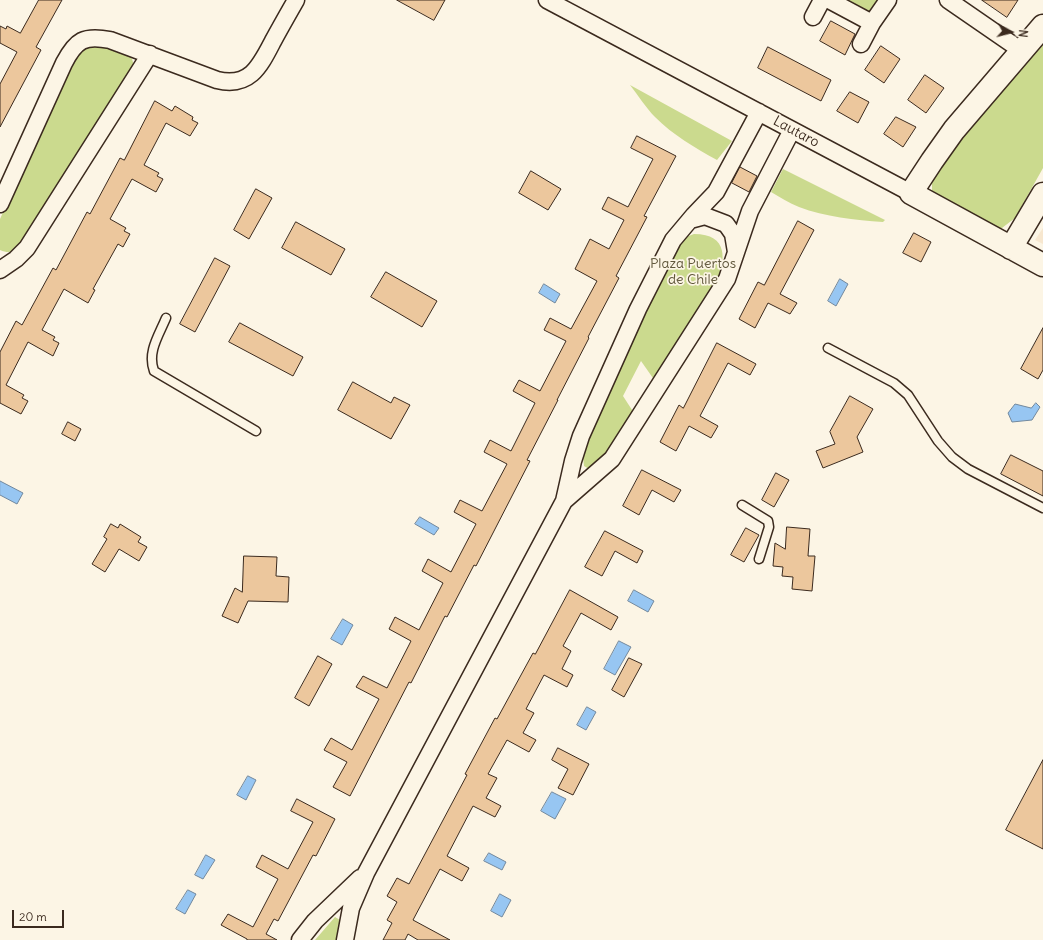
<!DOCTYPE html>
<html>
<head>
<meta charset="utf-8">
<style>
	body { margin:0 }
	#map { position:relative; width:1043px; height:940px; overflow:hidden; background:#fcf5e5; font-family:Delius,sans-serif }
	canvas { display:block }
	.north { position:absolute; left:991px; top:12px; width:40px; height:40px; -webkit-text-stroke:3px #fcf5e5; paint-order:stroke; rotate:97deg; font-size:11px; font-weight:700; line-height:16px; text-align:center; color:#3b2a1e }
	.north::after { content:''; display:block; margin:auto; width:14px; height:18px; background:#3b2a1e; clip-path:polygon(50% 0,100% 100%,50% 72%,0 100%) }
	.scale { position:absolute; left:12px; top:910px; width:52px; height:18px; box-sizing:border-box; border:2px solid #3b2a1e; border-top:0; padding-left:5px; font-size:12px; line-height:14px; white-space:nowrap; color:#3b2a1e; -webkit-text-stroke:3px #fcf5e5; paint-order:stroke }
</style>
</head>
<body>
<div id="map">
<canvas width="1043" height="940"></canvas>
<div class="north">N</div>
<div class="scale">20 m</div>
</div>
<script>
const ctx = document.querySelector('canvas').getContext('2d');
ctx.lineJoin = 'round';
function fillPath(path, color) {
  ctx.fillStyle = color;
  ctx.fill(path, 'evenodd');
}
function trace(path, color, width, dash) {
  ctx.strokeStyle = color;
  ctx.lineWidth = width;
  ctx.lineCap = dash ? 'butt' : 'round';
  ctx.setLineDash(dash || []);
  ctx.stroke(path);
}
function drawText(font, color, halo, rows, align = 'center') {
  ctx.font = font + ' Delius,sans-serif';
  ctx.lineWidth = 3.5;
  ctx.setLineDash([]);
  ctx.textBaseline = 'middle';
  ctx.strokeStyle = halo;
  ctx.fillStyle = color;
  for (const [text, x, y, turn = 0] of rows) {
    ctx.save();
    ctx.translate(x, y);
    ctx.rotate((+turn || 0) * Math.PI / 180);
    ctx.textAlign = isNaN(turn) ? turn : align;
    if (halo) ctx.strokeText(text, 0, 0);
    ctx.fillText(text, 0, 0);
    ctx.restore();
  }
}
fillPath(new Path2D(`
	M1043,228V244L1035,240Z`), '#f7e7cf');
fillPath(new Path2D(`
	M836,0H883L870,20Z
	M1043,33V168L1015,218L1002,228L996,229L935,197L932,190V183L939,168L963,135Z
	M98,44L128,54L132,59L134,66L21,246C14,252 9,254 0,250V219L71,63L79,50Z
	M630,85L732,141L717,160C695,148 673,135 655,117C646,108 638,95 630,85Z
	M783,169L885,220L883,222C855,220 825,217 799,207C789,203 780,197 771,192Z
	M694,234C729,234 726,260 716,285L655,381L641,361L623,396L634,413L604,460L589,469L584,466L583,456L592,428L672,252L686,237Z
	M335,917L340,920L341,923L339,940H315Z`), '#cbda8e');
const water = new Path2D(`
	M840,279L848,284L836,306L828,301Z
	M544,284L560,294L555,303L539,293Z
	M1036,403L1040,407L1032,420L1012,422L1008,413L1015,404L1031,408Z
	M0,481L23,493L17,504L0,495Z
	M420,517L439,528L434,535L415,524Z
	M634,590L654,601L648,612L628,601Z
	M343,619L353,625L342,645L331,639Z
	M619,641L631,647L615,675L604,669Z
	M587,707L596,712L586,730L577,725Z
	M248,776L256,780L246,800L237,795Z
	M552,792L566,799L555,819L541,811Z
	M489,853L506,862L502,870L484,861Z
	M206,855L215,860L203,879L195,875Z
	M188,890L196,894L185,914L176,909Z
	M500,894L511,900L502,917L491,911Z`);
fillPath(water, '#97c6f2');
trace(water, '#72889d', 1);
const building = new Path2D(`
	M39,0H62L36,47L41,50L0,127V84L17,52L0,43V26L6,29L7,26L20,33Z
	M397,0H445L434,20Z
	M982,0H1018L1007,17Z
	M831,21L855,34L845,55L820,41Z
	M881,46L900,59L884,83L865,70Z
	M768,47L831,80L821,101L758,68Z
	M925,75L944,88L926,113L908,100Z
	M850,92L869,102L858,123L837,111Z
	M155,101L172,111L175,106L193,117L192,120L198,123L190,136L166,123L144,165L159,173L157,176L163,179L156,192L132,179L110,219L126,228L124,231L130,234L123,247L118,244L93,289L95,290L88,303L64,289L42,330L55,337L53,340L59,343L53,356L28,342L6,385L24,395L22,398L28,401L21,414L0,403V352L16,321L22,325L53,268L56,270L87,212L90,214L120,158L124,160Z
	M896,117L916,127L903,147L884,134Z
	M637,136L676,156L644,216L647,217L616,276L619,278L588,337L589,338L557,400H558L527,460L530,461L476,566L474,565L447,617L445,616L411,683L409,682L350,796L333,787L347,762L324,750L331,738L352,750L379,699L356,687L363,676L387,688L411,641L389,629L395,617L419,630L443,583L422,571L428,559L451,572L476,524L454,512L460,500L482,511L507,464L484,452L490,440L511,451L535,403L513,391L519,380L540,391L566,341L544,330L550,318L571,329L597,281L575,269L590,239L609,249L624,220L602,209L608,197L628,207L653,159L631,148Z
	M740,167L757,176L749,192L732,183Z
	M531,171L561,189L548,210L519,193Z
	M256,189L272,198L249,239L234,230Z
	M798,221L814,230L780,294L797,303L790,314L768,303L755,328L739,319L758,282L764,285Z
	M296,222L345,249L331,275L282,248Z
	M914,233L931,242L921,262L903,253Z
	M215,258L230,266L195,332L180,324Z
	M386,272L437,301L422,327L371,297Z
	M240,323L303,357L293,376L229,342Z
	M1043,328V370L1038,379L1021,369Z
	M717,343L756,364L750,375L728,363L700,416L718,426L711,438L689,426L676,451L660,442L679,405L683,408Z
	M353,382L391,403L394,397L410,405L391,439L338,410Z
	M850,396L873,409L857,437L863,452L823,468L816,451L835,444L830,432Z
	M68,422L81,429L75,441L62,434Z
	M1011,455L1043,471V496L1001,474Z
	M642,470L681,490L674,502L652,490L639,515L623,506Z
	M776,473L789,480L774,507L762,500Z
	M111,524L118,528L120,524L141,537L138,542L147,547L139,561L119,549L105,572L92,564L107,539L104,537Z
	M787,527L810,529L808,556H815L812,591L792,589L793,577L782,576L783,567L773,566L775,543L785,549Z
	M746,528L759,535L744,562L731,555Z
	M605,531L643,551L637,563L615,551L602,576L585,567Z
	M244,556L277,557L276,576L289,577L288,602L248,601L238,623L222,616L235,588L242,592Z
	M570,590L618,617L611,630L581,613L563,646L571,651L562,669L573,675L567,687L544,675L526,709L534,713L523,733L536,740L529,752L507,740L488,774L497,778L486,798L501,806L495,817L473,806L447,856L469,868L462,881L440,869L413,920L450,940H418L408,934L405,940H383L392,923L387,920L397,902L387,896L397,878L409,884L467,775L465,774L495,718L497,719L533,653L535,654Z
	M318,656L332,664L309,706L295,698Z
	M629,658L642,664L624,697L612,690Z
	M558,748L589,764L573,795L558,788L568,769L552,760Z
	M1043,760V849L1006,830Z
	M297,799L335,819L316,856L313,855L278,921L274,919L266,934L277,940H247V939L221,925L228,914L253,927L278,879L256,867L262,855L288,869L313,822L291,811Z`);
fillPath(building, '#ecc79d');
trace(building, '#3b2a1e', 1);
const lane = new Path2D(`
	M166,318C159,335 147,352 154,371L256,431
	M828,348L894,383L908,395L938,441L952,457L968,469L1043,508
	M742,505L768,521L769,527L759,559`);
const street = new Path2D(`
	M547,0L911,193
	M829,0L872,23
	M948,0L1022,51
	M813,17L822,0
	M861,44L872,23L888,0
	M0,204L64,63C76,40 84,35 110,40L217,80C250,88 260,66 273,41C280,28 288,14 296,0
	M690,220L705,216L726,224L733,234L736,252
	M0,270L16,259L27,248L150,54
	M564,501L612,459L727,279L750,211L792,130
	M300,940L315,921L360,878
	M345,940L351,908L366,873L564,501L573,461L581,436L638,309L673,240L694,215L716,192L759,112`);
const secondary = new Path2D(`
	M1043,26L954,130L932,161L911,193L1043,265
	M1011,248L1043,194`);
trace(lane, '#3b2a1e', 11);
trace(street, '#3b2a1e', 19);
trace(secondary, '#3b2a1e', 25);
trace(lane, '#fcf5e5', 8);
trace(street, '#fcf5e5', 16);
trace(secondary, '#fcf5e5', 22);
drawText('14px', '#3b2a1e', '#fcf5e5', [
	["Lautaro",796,132,28]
]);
drawText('14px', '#5f563a', '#fcf5e5', [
	["Plaza Puertos",693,264],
	["de Chile",693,280]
]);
</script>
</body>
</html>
